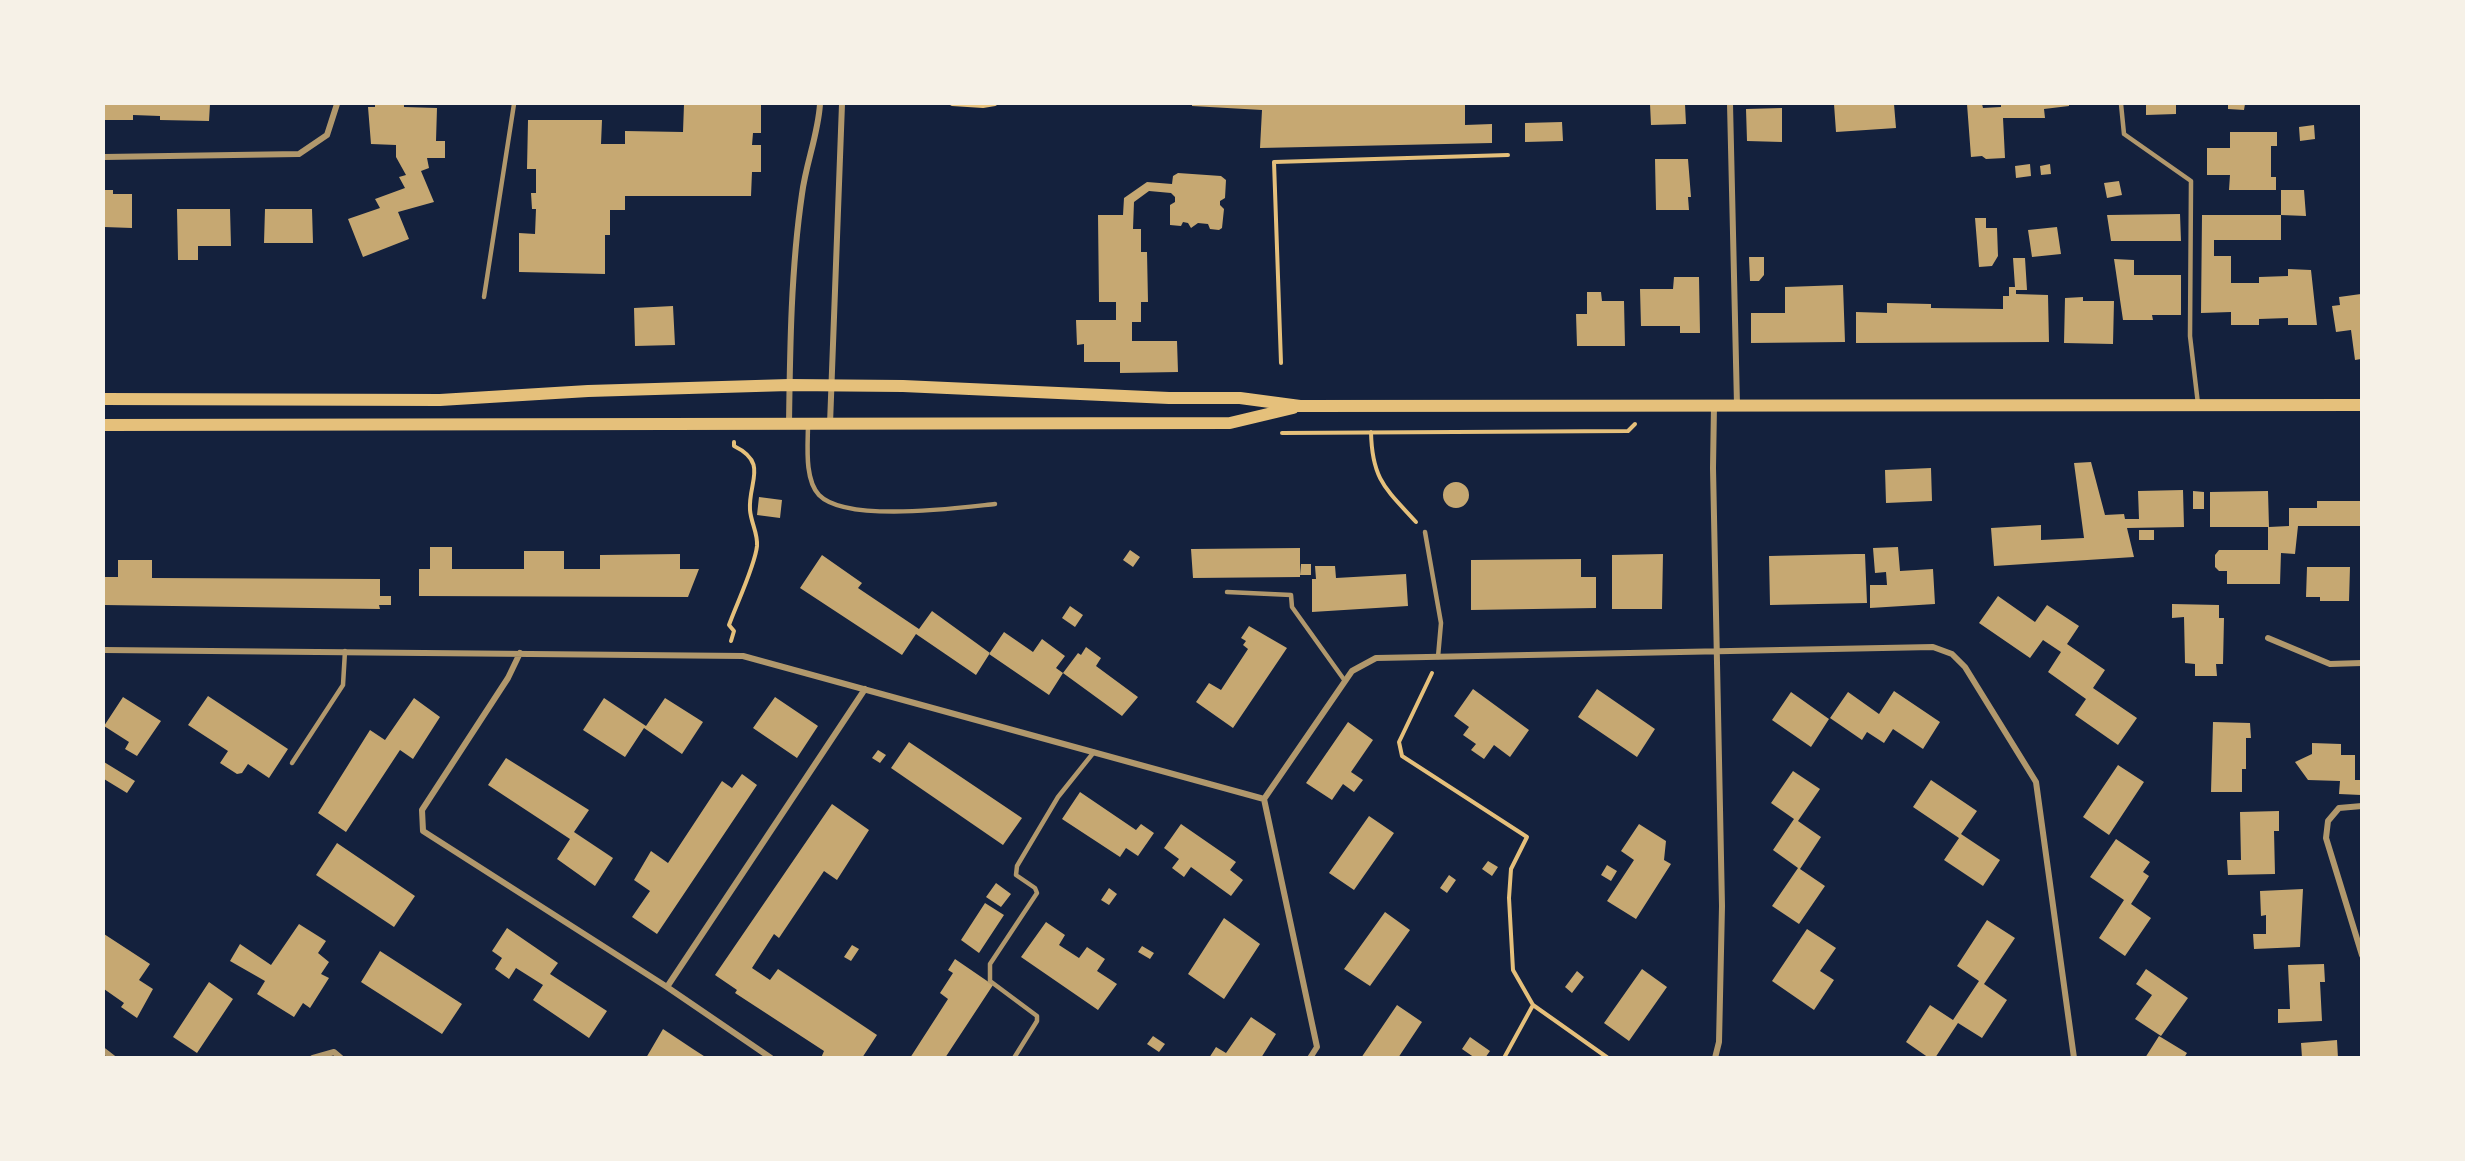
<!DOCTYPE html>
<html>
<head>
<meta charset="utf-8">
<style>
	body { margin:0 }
	#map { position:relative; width:2465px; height:1161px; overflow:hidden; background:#14213d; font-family:"DejaVu Sans",sans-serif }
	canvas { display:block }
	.frame { position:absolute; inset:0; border:105px solid #f6f1e7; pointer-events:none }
</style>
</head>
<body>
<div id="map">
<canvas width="2465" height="1161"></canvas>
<div class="frame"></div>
</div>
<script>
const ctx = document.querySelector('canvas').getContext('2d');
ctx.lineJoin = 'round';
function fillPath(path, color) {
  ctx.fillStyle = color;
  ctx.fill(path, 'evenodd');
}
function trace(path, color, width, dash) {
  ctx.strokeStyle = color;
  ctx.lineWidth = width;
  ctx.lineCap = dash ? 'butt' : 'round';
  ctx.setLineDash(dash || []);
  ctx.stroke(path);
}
fillPath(new Path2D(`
	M104,104H210L209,121L160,120V116L133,115V120H104Z
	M375,104H404V107L437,108L436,141H445V158H427L429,168L421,171L434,202L398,212L409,239L363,257L348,219L380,208L375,199L405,188L399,177L406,175L396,157V145L371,144L368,107H375Z
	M684,104H761V133H753L752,145H761V172H752L751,196H625V210H610V235H605V274L519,272V233L535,234L536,209H532L531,193H536V169H527L528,120H602L601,144H625V131L683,132Z
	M1192,104H1465V125L1492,124V143L1260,148L1262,110L1192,106Z
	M1650,104H1685L1686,124L1651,125Z
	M1834,104H1894L1896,128L1836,132Z
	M1967,104H1982L1983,108L2001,107V104H2069V106L2044,109L2045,118H2003L2005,158L1986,159L1982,156L1971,157Z
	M2146,104H2176V114L2146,115Z
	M2228,104H2245L2244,110L2228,109Z
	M1782,108V142L1747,141L1746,109Z
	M1562,122L1563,141L1525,142V123Z
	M2314,125L2315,139L2300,141L2299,127Z
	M2230,132H2277V146H2271V177H2276V190H2229L2230,175H2207V148H2230Z
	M1655,159H1688L1691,197H1688L1689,210H1656Z
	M2030,164L2031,176L2016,178L2015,166Z
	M2050,164L2051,174L2041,175L2040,166Z
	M1178,173L1221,176L1226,180L1225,198L1220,201V205L1224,209L1222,228L1219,230L1210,229L1208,224L1198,223L1191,228L1188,223L1183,222L1181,226L1170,225V205L1175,202V197L1171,193L1149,191L1134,202L1133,229H1141V252H1147L1148,302H1141V322H1132V341H1177L1178,372L1120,373V362H1084V344L1077,345L1076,320H1116V302H1099L1098,215H1123L1124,198L1147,182L1172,184L1173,176Z
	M2119,181L2122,195L2107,198L2104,183Z
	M104,190H113V194H132V228L104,227Z
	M2281,190H2304L2306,216L2281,215Z
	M177,209H230L231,246H198V260H178Z
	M265,209H312L313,243H264Z
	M2180,214L2181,241H2111L2107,215Z
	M2202,215H2281V240H2214V256H2231V283H2259V277L2288,276V269L2311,270L2317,325H2288V318L2259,319V325H2231V312L2201,313Z
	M1975,218H1986V228H1997L1998,256L1992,266L1979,267Z
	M2057,227L2061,254L2032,257L2028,230Z
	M1749,257H1764V275L1759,281H1750Z
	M2013,258H2025L2027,290H2016V294L2048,295L2049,342L1856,343V312L1887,313V303L1931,304V308L2003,309V296H2009V287H2015Z
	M2114,259L2134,260V275H2181V315H2152L2153,320H2123Z
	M1674,277H1699L1700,333H1680V326H1641L1640,289H1673Z
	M1843,285L1845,342L1751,343V313H1785V287Z
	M1587,292H1601L1602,301H1624L1625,346H1577L1576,314H1587Z
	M2361,294V359L2355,360L2351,330L2336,332L2332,306L2340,305L2339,297Z
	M2083,297V301H2114L2113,344L2064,343L2065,298Z
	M673,306L675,345L635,346L634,308Z
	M2091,462L2105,515L2124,514L2125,519H2139L2138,491L2183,490L2184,527L2127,528L2134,557L1994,566L1991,528L2041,525V540L2084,538L2074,463Z
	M1931,468L1932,501L1886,503L1885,470Z
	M1443 495a13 13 0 1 1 26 0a13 13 0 1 1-26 0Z
	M2193,491L2204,492V509H2193Z
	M2268,491L2269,527L2289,526V508H2317V501H2361V526H2298L2295,554L2281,553L2280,584H2227V571H2219L2215,567V555L2219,550H2268V527H2210V492Z
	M759,497L782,500L780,518L757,515Z
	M2139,530H2154V540H2139Z
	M430,547H452V569H524V551H564V569H600V555L680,554V569H699L688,597L419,596V569H430Z
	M1898,547L1900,571L1933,569L1935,604L1870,608V585H1887L1886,572L1875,573L1873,548Z
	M1300,548V577L1193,578L1191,549Z
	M1130,550L1140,557L1133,567L1123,560Z
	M1663,554L1662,609H1612V555Z
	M1855,554H1865L1867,603L1770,605L1769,556Z
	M822,555L862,583L858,588L919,629L932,611L990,653L976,675L916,634L902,655L800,588Z
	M1581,559V577H1596V608L1471,610V560Z
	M118,560H152V578L380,579V596H391V605H379L380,609L104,605V577H118Z
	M1301,564H1311V575H1300Z
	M1315,566H1335L1336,578L1406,574L1408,606L1312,612V579H1316Z
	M2307,567H2350L2349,601H2320V597H2306Z
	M1998,596L2035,622L2047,605L2079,626L2067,644L2105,670L2093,688L2137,718L2118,745L2075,715L2086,699L2048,672L2061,652L2043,640L2030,658L1979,623Z
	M2172,604L2219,605V618H2224L2223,664H2216L2217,676H2195V664L2185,663L2184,617L2172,618Z
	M1070,606L1083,615L1075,627L1062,618Z
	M1249,626L1287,648L1233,728L1196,702L1209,683L1221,690L1248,649L1243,645L1246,641L1241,638Z
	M1004,632L1033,652L1042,639L1065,656L1056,668L1063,673L1078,653L1081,655L1086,647L1101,658L1096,666L1138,697L1122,716L1063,673L1049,695L989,654Z
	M1473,689L1529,730L1510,757L1494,745L1484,759L1471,750L1476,744L1463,735L1469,727L1454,716Z
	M1597,689L1655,729L1637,757L1578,717Z
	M1894,691L1940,722L1923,749L1893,729L1884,743L1867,732L1862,740L1830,718L1848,692L1879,714Z
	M1791,692L1829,719L1811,747L1772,720Z
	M208,696L288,749L269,778L248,764L242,773L237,774L220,763L228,751L188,725Z
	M123,697L161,721L137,756L125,749L129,742L104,726Z
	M775,697L818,726L797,758L753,728Z
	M414,698L440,717L413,759L400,750L346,832L318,813L370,730L385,740Z
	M604,698L646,726L665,698L703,722L682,754L644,728L625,757L583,730Z
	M1348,722L1373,740L1351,772L1363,780L1354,792L1343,784L1332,800L1306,783Z
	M2213,722L2250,723L2251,738H2246V769H2242V792H2211Z
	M909,742L1022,818L1003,845L891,768Z
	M2312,743L2341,744V755H2355V780H2361V795L2339,794L2340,781L2308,780L2295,762L2312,754Z
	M878,750L886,755L880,763L872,758Z
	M506,758L589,810L574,832L613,858L595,886L557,859L570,839L488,785Z
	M104,762L135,781L127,793L104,779Z
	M2118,765L2144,782L2109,835L2083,817Z
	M1793,771L1820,789L1798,821L1821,837L1800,869L1825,886L1799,924L1772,906L1798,868L1773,850L1794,819L1771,803Z
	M742,774L757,785L657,934L632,917L650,891L634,880L651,851L668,863L722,781L732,788Z
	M1931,780L1977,811L1961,834L2000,860L1983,886L1944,860L1959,838L1913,807Z
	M1080,792L1136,830L1141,824L1154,833L1138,856L1126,848L1120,857L1062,819Z
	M832,804L869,830L837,880L824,871L779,938L774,934L752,968L770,980L778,969L877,1035L862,1058H821L824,1051L735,993L737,990L715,975Z
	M2279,811V831H2274L2275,874L2228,875L2227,860H2241L2240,812Z
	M1369,816L1394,833L1354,890L1329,873Z
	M1181,824L1236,862L1230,870L1243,880L1231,896L1191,867L1184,877L1172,868L1179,859L1164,848Z
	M1639,824L1666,841L1664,860L1671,864L1636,919L1607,901L1634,860L1621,851Z
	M2116,839L2150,862L2143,872L2149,876L2131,904L2151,918L2125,956L2099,938L2124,900L2090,877Z
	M337,843L415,896L394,927L316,875Z
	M1488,861L1498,867L1492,876L1482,869Z
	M1607,865L1617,871L1611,881L1601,875Z
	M1449,875L1456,880L1447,893L1440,888Z
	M996,883L1011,894L1001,907L986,897Z
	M1109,888L1117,894L1109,905L1101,900Z
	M2303,889L2300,947L2254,949L2253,934H2266V915L2261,916L2260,891Z
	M985,903L1004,915L979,953L961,940Z
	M1385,912L1410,930L1370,986L1344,969Z
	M1224,918L1260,944L1224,999L1188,974Z
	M1987,920L2015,938L1984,984L2007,1000L1982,1038L1958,1023L1935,1058H1929L1906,1042L1930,1005L1953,1020L1979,981L1957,966Z
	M1046,922L1065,935L1059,945L1079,958L1087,947L1105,959L1097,971L1117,984L1098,1010L1021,957Z
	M299,924L326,941L318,953L329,962L321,974L329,978L310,1008L303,1003L294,1017L257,994L265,981L230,961L240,944L271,965Z
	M507,928L558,963L550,974L607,1011L589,1038L533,1000L543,985L516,968L509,979L495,969L502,958L492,951Z
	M1807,929L1836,948L1820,971L1834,980L1814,1010L1772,981Z
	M104,934L150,964L139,980L153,989L137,1018L121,1007L124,1003L104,989Z
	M852,945L859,949L851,961L844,957Z
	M1142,946L1154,953L1150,959L1138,952Z
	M380,951L462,1004L442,1034L361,982Z
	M955,959L993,985L945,1058H910L948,999L940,993L953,973L948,970Z
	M2324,964L2325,982H2320L2322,1021L2278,1023V1009H2290L2288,965Z
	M1642,969L1667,987L1629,1041L1604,1023Z
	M2146,969L2188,998L2161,1036L2135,1019L2152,995L2136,984Z
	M1577,971L1584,977L1572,993L1565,987Z
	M209,982L233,999L197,1053L173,1037Z
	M1397,1005L1422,1022L1398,1058H1361Z
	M1251,1017L1276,1034L1261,1058H1209L1216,1047L1226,1053Z
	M663,1029L693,1049L707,1058H646Z
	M1153,1036L1165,1044L1159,1052L1147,1044Z
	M2159,1036L2187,1053L2184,1058H2145Z
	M1470,1037L1490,1051L1485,1058H1475L1462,1049Z
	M2337,1040L2338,1058H2302L2301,1043Z`), '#c6a872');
trace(new Path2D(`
	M952,104L983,106L995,104
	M1281,363L1274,162L1508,155
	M1371,432C1372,480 1386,489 1416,522
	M1282,433L1628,431L1635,424
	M731,641L734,631L729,625C736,605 755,566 757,546C758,533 751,523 750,510C748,482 769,463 734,446V442
	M1432,673L1399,742L1402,756L1527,837L1511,869L1509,898L1513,970L1533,1005L1608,1058
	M1504,1058L1533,1005`), '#e5c07b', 4);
trace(new Path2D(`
	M2121,104L2124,134L2191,181L2190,336L2198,404
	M484,297L514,104
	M808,424C808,444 804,479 819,495C846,523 957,508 995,504
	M1425,532L1441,623L1438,657
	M1227,592L1291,595L1292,607L1345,681
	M292,763L343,685L345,651
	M1014,1058L1037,1021V1016L990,981V964L1037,893L1035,888L1016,875L1017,866L1058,797L1094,752`), '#b1986c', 4.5);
trace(new Path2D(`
	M1730,104L1737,405
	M104,157L299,154L327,135L337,104
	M1714,405L1713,468L1722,906L1719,1042L1715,1058
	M789,424C790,347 791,269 802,194C806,163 818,135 820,104
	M830,424L842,104
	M2268,638L2330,664L2362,663
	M104,650L743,656L1264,799L1352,671L1376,658L1933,647L1952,654L1965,667L2036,782L2074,1058
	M520,653L508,678L422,810L423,831L667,987L771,1058
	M1264,799L1317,1047L1310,1058
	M2362,806L2339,808L2328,821L2326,838L2362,955
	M667,987L865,689
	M104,1051L113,1058
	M313,1058L334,1052L341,1058`), '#b1986c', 6);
trace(new Path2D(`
	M104,399L440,400L588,391L789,385L903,386L1169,398H1240L1300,406L2362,405
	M104,425L1230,423L1293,408`), '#e5c07b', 12);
</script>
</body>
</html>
